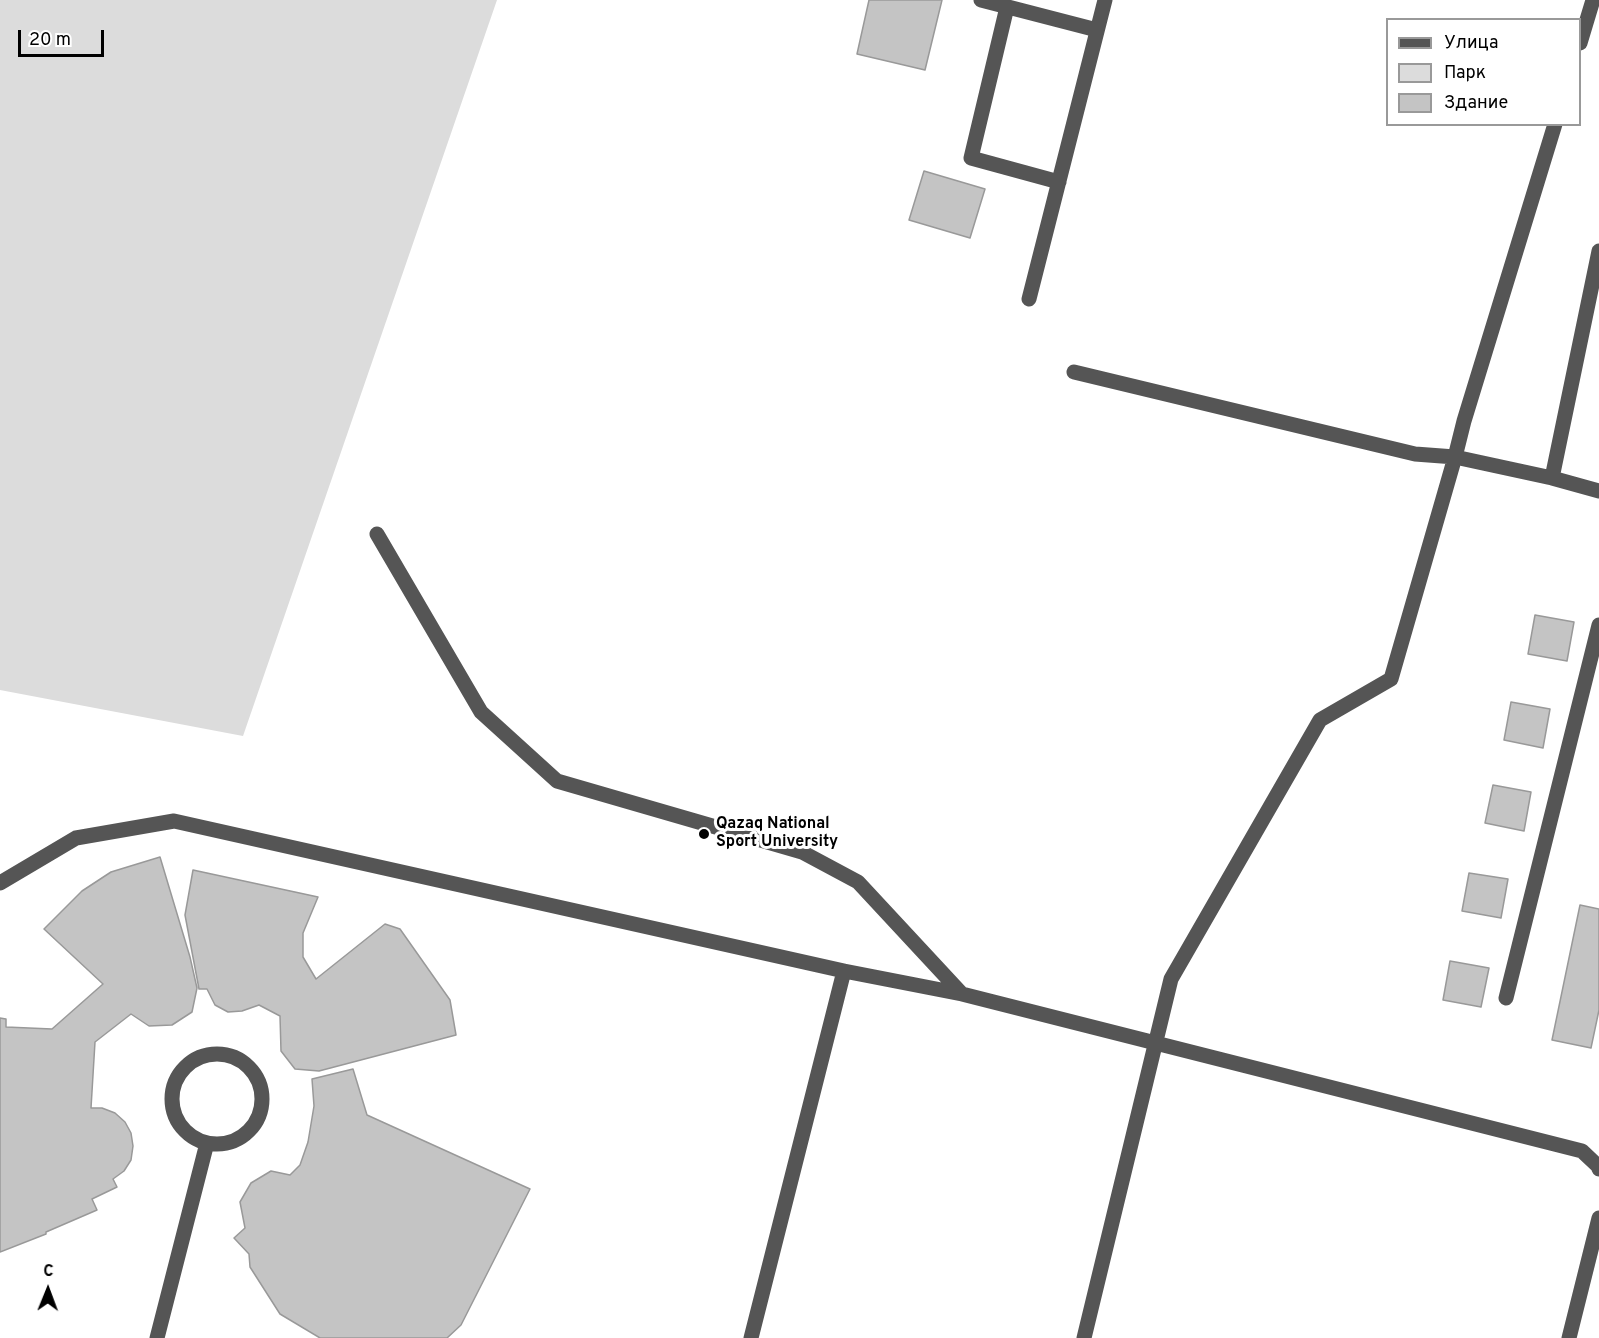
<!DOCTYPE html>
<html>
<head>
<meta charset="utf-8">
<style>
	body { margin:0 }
	#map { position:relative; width:1599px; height:1338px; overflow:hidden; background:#fff; font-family:Overpass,sans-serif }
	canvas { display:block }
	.legend { position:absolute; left:1386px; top:18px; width:195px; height:108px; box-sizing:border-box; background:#fff; border:2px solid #999; margin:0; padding:8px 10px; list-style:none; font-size:18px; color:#000 }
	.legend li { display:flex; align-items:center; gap:12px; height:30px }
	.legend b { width:30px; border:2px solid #999 }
	.north { position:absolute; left:18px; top:1260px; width:60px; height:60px; -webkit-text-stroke:4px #fff; paint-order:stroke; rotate:1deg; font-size:16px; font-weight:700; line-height:24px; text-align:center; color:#000 }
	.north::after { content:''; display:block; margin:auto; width:21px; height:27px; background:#000; clip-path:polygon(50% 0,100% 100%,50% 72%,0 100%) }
	.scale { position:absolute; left:18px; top:30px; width:86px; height:27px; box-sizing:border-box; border:3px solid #000; border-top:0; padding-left:8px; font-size:18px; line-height:21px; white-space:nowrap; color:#000; -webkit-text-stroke:4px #fff; paint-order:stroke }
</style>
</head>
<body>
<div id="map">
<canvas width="1599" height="1338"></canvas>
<ul class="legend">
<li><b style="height:8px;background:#555"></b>Улица</li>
<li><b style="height:16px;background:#dcdcdc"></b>Парк</li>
<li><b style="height:16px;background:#c4c4c4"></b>Здание</li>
</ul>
<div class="north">С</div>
<div class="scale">20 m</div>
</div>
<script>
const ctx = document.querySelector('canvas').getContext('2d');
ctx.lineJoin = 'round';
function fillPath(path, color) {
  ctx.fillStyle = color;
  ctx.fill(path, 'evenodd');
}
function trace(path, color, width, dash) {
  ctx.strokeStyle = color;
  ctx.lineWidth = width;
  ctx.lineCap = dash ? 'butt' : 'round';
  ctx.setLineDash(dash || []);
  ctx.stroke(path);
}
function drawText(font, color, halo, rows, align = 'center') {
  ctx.font = font + ' Overpass,sans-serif';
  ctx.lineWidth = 6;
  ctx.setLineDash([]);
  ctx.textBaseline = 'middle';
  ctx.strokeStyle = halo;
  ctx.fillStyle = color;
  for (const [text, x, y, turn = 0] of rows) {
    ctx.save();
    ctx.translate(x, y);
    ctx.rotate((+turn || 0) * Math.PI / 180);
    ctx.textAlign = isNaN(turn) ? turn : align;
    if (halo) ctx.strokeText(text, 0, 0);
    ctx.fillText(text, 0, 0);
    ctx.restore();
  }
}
fillPath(new Path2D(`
	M0,0H497L243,736L0,690Z`), '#dcdcdc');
const building = new Path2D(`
	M869,0H942L925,70L857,54Z
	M924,171L985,189L970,238L909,220Z
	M1535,615L1574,622L1567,661L1528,654Z
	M1511,702L1550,709L1543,748L1504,740Z
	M1493,785L1531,792L1524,831L1485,823Z
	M160,857L190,957L197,988L192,1012L172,1025L149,1026L131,1014L95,1042L91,1108H102L115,1113L125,1122L131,1133L133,1146L131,1160L124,1171L113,1179L117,1187L92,1199L97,1210L46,1232V1234L0,1252V1018L6,1019V1027L52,1029L103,984L44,929L82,891L111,872Z
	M193,870L318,897L303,933V957L316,979L385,924L400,929L450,1000L456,1035L319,1071L295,1069L281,1051L280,1016L259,1005L242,1011L228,1012L215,1005L207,989H199L185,915Z
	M1469,873L1508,879L1501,918L1462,911Z
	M1580,905L1599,909V1010L1591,1048L1552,1040Z
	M1450,961L1489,968L1481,1007L1443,1000Z
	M353,1069L367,1115L530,1189L461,1325L447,1338H320L280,1314L250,1267L249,1254L234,1238L245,1228L240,1202L251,1183L271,1171L290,1175L300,1165L308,1142L314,1106L312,1079Z`);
fillPath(building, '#c4c4c4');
trace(building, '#999', 1.5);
trace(new Path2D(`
	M981,0L1097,30
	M1007,7L971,158L1059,182
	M1580,43L1593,0
	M1029,299L1105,0
	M1074,372L1415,454L1455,457L1464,421L1555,124
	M1552,478L1599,251
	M377,534L481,712L557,781L802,852L858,882L962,994
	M0,883L76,838L174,821L844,971L962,994L1582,1151L1598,1166L1599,1169
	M1506,998L1599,625
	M172 1099a45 45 0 1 1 90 0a45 45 0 1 1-90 0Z
	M157,1338L207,1143
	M751,1338L844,971
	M1084,1338L1171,979L1320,720L1391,679L1455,457L1552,478L1599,491
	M1569,1338L1599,1218`), '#555', 15);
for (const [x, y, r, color] of [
	[704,834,6,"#000"]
]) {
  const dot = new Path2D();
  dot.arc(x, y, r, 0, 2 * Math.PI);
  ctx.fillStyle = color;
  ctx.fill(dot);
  trace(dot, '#fff', 2);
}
drawText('bold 16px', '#000', '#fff', [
	["Qazaq National",716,825],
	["Sport University",716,843]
], 'left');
</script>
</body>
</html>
